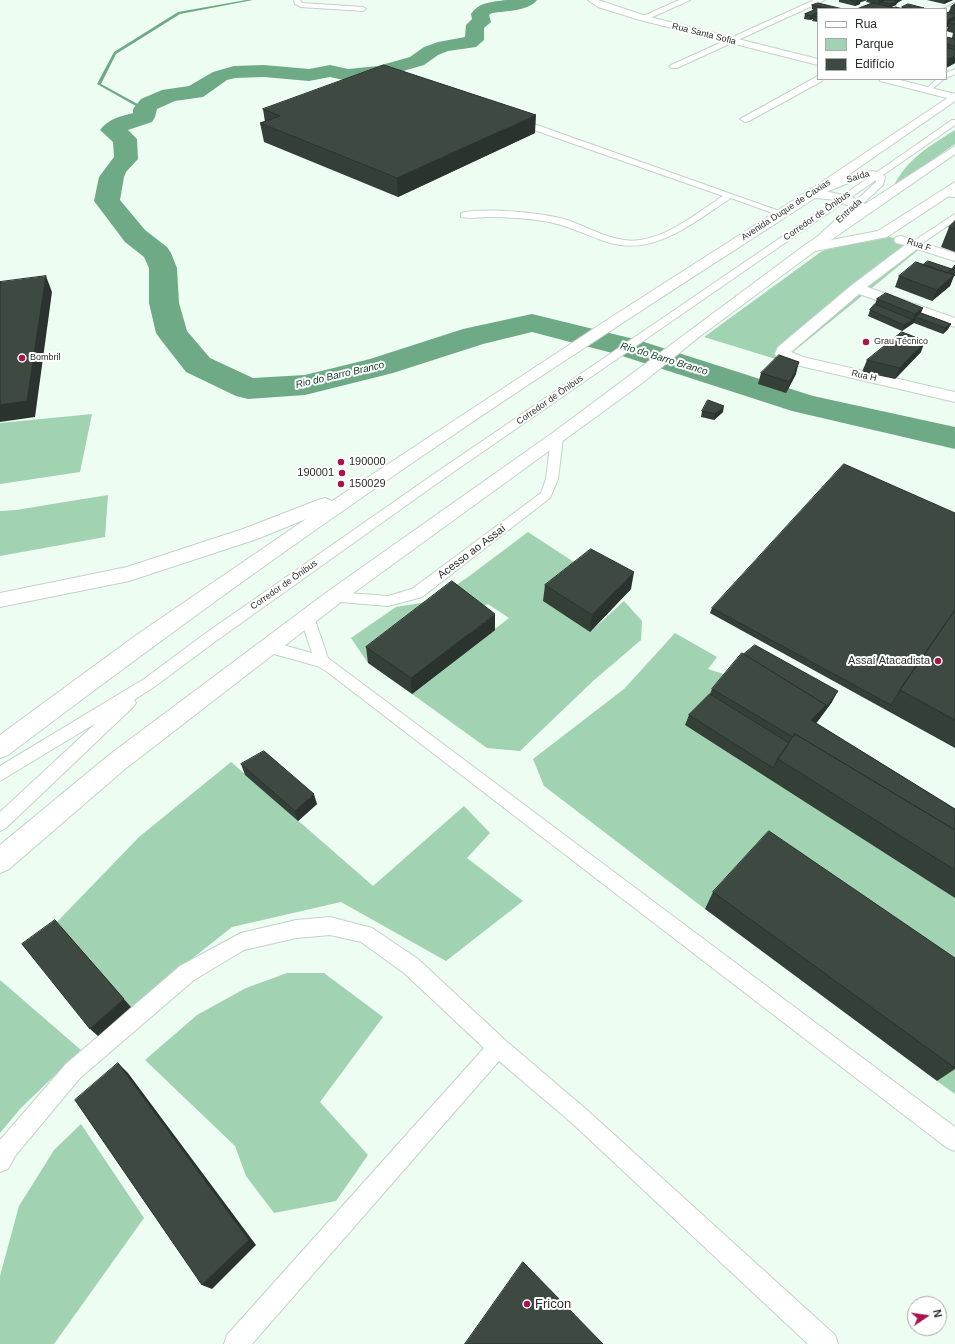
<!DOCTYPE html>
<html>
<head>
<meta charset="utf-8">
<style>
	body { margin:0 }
	#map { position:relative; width:955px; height:1344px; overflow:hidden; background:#edfdf2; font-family:Arial,sans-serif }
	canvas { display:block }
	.legend { position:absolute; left:817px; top:8px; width:130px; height:72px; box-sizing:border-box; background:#fff; border:1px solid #a9abaa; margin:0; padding:5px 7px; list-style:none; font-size:12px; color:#282e2a }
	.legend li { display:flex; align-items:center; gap:8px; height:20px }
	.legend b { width:20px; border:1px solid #a9abaa }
	.north { position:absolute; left:907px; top:1296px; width:40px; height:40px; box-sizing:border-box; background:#fff; border:1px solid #a9abaa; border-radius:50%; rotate:77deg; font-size:11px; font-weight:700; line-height:16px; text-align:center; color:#282e2a }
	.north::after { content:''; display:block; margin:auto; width:14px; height:18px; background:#a8154e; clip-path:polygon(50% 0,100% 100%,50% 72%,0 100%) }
</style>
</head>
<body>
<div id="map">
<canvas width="955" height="1344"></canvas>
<ul class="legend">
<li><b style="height:5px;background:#fff"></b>Rua</li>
<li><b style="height:11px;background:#a1d2b2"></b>Parque</li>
<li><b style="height:11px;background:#3d4941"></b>Edifício</li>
</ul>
<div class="north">N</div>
</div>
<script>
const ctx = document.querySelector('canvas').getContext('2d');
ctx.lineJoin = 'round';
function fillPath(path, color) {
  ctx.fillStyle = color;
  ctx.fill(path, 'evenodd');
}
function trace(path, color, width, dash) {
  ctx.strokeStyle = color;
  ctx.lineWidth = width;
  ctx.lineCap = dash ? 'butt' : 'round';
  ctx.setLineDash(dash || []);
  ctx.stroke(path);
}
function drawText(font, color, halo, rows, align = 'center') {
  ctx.font = font + ' Arial,sans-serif';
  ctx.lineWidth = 4;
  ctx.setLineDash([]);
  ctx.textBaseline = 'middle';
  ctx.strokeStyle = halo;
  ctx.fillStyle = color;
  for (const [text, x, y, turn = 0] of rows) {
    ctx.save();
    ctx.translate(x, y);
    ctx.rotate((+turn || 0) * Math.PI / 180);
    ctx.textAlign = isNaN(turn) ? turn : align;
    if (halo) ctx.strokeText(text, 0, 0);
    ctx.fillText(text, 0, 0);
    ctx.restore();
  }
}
fillPath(new Path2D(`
	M955,130V144L893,187C908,158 928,147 955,130Z
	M884,235L922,247L782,361L704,337L822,251Z
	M92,414L80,472L0,484V423Z
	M108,495L105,537L0,556V511L16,510Z
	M528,532L580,566L590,632L624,601L642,621L641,640L593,681L520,751L487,748L412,694L509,618L488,604L472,612L453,598L368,663L351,638L396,607L433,601L468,577Z
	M675,633L717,657L708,669L730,676L955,898V985L760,850L705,909L544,786L533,759L624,689Z
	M231,762L373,886L464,806L490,833L467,858L523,901L446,961L341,902L232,927L131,1007L57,922L139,837Z
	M287,973H324L383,1017L320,1102L368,1155L336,1201L274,1213L246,1176L235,1146L145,1060L197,1015L246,988Z
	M0,980L81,1050L20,1109L0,1133Z
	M955,1045V1094L937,1081Z
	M81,1124L144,1218L54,1344H0V1276L19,1206L54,1150Z`), '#a1d2b2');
fillPath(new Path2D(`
	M246,0H253L180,14L116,54L101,84L145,108V110H143L97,84L114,52L178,12Z`), '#6eaa85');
fillPath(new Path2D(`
	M506,0H537C529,11 505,11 492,13L489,15L491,22L484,28V40L476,47L448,51L438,55L424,65L379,78L348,81L330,77L309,81L264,77L235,78L227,80L203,97L175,101L157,109L155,117L152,122L128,130L137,139L138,159L126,172L124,177L120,200L145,230L167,247L171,253L177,268L179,303L187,331L210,358L253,378L305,375L370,359L463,329L532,314L638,340L813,396L955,427V449L792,411L616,354L532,332L483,344L393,373L305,395L248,399L236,396L186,372L161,340L156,333L149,303V268L144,257L125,242L94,201L99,177L114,157L113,142L100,130C108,119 121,116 133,113V109L141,99L162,90L189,86L213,72L234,66L264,65L309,69L330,65L348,69L378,66L410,57L424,47L438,42L465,37L466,25L472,19L471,14C479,2 492,2 506,0Z`), '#6eaa85');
const lane = new Path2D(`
	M294,0H300L302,3L363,7L366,9L363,11L301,7L295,4Z
	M955,69V74L946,78V73Z
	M937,79H944L930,91H926V89Z
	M514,119H520L785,213L784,215H778L731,198C692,223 655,257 607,242C585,235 566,224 543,221C525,218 507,217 488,217C480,217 469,219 461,217V213C485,207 547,213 570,221C592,229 616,244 640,240C670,236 698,212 723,196L514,123Z
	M952,120H955V125L883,175L885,177L883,185L824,240H818L816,238L876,182V180L439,482L216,641L154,687L134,700L136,703L133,707L6,828L0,831V812L96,723L0,781V766L144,679L206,633L431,476L871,176L861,178L816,196H810V192C824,187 864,167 877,172Z
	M945,191H955V197L942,196L941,194Z
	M955,214V221L918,246H912V242Z
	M557,434L563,438L558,479L550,498L422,597L388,606L329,601L327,597L329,593L334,592L388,596L412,589L541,493L546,479L551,438Z
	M307,612L312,613L314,617L328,658L955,1127V1151L947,1148L326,671L317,666L263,651L261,647L263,643L268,641L312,653L300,617L302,613Z
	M330,917L372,928L418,959L505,1040L587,1110L835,1335L838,1344H808L573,1124L499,1061L252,1344H224L227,1335L484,1048L404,973L361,942L330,935L296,938L244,950L194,980L80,1078L15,1156L8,1169L0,1172V1140L66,1064L180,966L241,933L296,920Z`);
const street = new Path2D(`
	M679,0H690L646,20H640L639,18Z
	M814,0H825L677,68H671L669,66Z
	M955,3V10L946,14V9H943Z
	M818,76V79H823L822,81L749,121L745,122L740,119Z
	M955,182V192L887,237L810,252L805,251L803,248L805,245L810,244L878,231Z
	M901,236L955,253V261L917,249L867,287L955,318V327L859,294L791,352L803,357L955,392V402L792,364L777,357L775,354L778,347L852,285L905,245L896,243L894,240L896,237Z`);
const secondary = new Path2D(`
	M588,0H598L646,16L818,59V65L640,20L598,7Z
	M879,79H896L955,94V100L880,81Z`);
const highway = new Path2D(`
	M955,93V101L825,191L852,197L865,204L955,146V154L815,251L699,337L641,384L341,602L125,769L9,869L0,873V845L109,755L327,592L551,434L805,245L857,210L837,200L815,198C665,295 514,392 367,494C245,578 126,666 8,755L0,758V735L135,636L306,519L257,539L129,581L0,607V593L127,567L243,529L318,500L325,498L332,501L610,318L808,191Z`);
trace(lane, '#c3d2c8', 2);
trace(street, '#c3d2c8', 2);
trace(secondary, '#c3d2c8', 2);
trace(highway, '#c3d2c8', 2);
fillPath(lane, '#fff');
fillPath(street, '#fff');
fillPath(secondary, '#fff');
fillPath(highway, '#fff');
fillPath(new Path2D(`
	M839,0H885L884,1L886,0H902L897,3L896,5L891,7L901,9L902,7L924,9H857L871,3L866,2L867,0L861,2H860V4L855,6L839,2Z
	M927,0H953L944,4Z
	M955,4V63L946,68V37L952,38L953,33L946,31L948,27V13L951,7Z
	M812,5L843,9H818V22L812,21L813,19L810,20L804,19L805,14L814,10L812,9Z
	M263,109L535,133L398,197L264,142L260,123L265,122Z
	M955,221V252L941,247L949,227Z
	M923,265L952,269L955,265V276H954L950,286L932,301L895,287L899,276Z
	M877,299L921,313L951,324L948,329L943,334L914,323L902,331L868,316L870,310L875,304Z
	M921,352L895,379L862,372L867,360Z
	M761,373L796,374L786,393L758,384Z
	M702,411L723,412L714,420L701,417Z
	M955,513V748L710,613L712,608Z
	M545,585L631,589L590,632L543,601Z
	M495,630L412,694L368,663L366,647Z
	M712,689L832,702L816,723L955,809V898L685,725L689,715L710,694Z
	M241,764L317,804L298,821L245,775Z
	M713,892L955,958V1069L937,1081L705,909Z`), '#343f38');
fillPath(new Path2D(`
	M861,0L860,4L855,6L856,2Z
	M862,0H867L861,2Z
	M881,0H885L884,2H881V3L878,5L879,1Z
	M897,0H902L897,3L896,5L889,8L890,4L897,2Z
	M945,0H953L944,4Z
	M818,12V16H813V19L810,20L811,16Z
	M955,16V22L949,23L948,27L946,28V21Z
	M955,56V63L946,68L949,59Z
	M536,115L535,133L398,197L397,178Z
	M954,275L950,286L932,301L937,290Z
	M46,276L52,292L35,417L0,422V405Z
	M923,308L919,318L916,317L914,323L910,325L915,314Z
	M913,320L910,325L902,331L904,325Z
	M951,324L948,329L943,334L945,328Z
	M925,341L921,352L895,379L900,368Z
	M799,362L796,374L786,393L790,382Z
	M724,406L723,412L714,420L715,414Z
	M634,572L631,589L590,632L592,615Z
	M495,614V630L412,694L411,678Z
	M838,691L832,702L818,721L803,736L811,720Z
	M314,794L317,804L298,821L295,811Z
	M63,929L131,1007L98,1036L90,1029Z
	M118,1063L128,1073L256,1245L212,1289L202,1285Z`), '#2b332e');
const building = new Path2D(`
	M850,0H860L856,2Z
	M886,0H893L898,1L890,4L881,2Z
	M818,3L843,9H831L812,5Z
	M873,3L894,8L892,9H857Z
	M908,4L924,8L910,9L902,7Z
	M955,4V8L951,7Z
	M896,7L903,9H894V8Z
	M819,8L825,9H818V12L811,16L805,14Z
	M946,12L955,14V16L946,21Z
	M818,14V17L813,16Z
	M955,19V24L949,23Z
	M946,37L955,39V46L946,44Z
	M949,48L955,50V56L949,59L946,58V50Z
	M384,65L536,115L397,178L260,123L280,116L263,109Z
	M955,221V229L949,227Z
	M928,261L952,269L955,265V270L952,269L947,273L923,265Z
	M916,262L954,275L937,290L899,276Z
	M46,276L27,401L0,405V282Z
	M886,293L923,308L915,314L877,299Z
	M875,304L913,320L904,325L870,310Z
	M921,313L951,324L945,328L916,317Z
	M902,332L925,341L900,368L867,360Z
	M779,355L799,362L790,382L761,373Z
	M708,400L724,406L715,414L702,411Z
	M844,464L955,513V610L900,690L891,705L712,608Z
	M591,549L634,572L592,615L545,585Z
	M452,581L495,614L411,678L366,647Z
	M955,610V720L900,690Z
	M755,645L838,691L824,710L826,705L744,654Z
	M742,653L826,705L811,720L955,809V830L795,734L793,737L712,689Z
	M710,694L789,743L778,759L773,768L689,715Z
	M795,734L955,830V870L778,759Z
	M264,751L314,794L295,811L241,764Z
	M769,831L955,958V1068L713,892Z
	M55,920L124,999L90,1029L22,944Z
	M118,1063L249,1240L202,1285L75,1100Z
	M523,1262L603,1344H465Z`);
fillPath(building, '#3d4941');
trace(building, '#2b332e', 1);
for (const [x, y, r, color] of [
	[866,342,4,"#a8154e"],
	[22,358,4,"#a8154e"],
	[341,462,4,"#a8154e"],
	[342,473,4,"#a8154e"],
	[341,484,4,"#a8154e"],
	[938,661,4,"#a8154e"],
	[527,1304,4,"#a8154e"]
]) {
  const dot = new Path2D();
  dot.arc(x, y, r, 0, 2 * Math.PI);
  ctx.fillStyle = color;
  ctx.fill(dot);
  trace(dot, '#fff', 1.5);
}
drawText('9px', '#282e2a', '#fff', [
	["Rua Santa Sofia",704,34,14],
	["Saída",858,177,-17],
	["Avenida Duque de Caxias",786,210,-33],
	["Entrada",849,211,-43],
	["Corredor de Ônibus",817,216,-35],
	["Rua F",919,245,18],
	["Rua H",864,376,13],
	["Corredor de Ônibus",550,400,-35],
	["Corredor de Ônibus",284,585,-35]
]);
drawText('9px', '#282e2a', '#fff', [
	["Grau Técnico",874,342],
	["Bombril",30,358]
], 'left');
drawText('italic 10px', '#073a20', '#fff', [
	["Rio do Barro Branco",664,359,17],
	["Rio do Barro Branco",340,375,-13]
]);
drawText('11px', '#282e2a', '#fff', [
	["190000",349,462],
	["190001",334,473,"right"],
	["150029",349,484],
	["Assaí Atacadista",930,661,"right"]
], 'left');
drawText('11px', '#282e2a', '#fff', [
	["Acesso ao Assaí",472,552,-37]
]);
drawText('13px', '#282e2a', '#fff', [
	["Fricon",535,1304]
], 'left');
</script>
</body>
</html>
